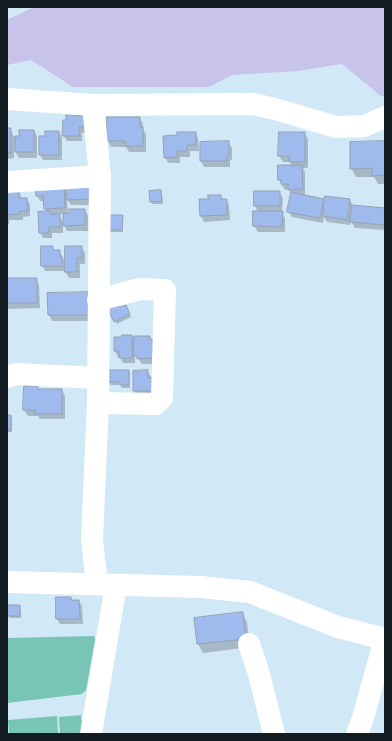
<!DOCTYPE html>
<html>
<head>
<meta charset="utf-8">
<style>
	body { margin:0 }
	#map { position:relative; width:392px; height:741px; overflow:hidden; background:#d1e8f7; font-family:Arial,sans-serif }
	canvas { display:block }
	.frame { position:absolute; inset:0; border:8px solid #121b20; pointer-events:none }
</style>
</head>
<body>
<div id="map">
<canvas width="392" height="741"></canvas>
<div class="frame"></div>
</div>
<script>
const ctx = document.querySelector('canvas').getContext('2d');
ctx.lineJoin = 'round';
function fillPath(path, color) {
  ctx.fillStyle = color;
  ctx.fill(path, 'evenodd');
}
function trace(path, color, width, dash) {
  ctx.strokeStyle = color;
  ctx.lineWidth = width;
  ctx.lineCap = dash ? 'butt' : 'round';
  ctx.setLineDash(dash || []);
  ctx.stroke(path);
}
fillPath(new Path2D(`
	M34,7H385V96H381L342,64L298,71L232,75L209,87H73L31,60L7,65V20Z`), '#c7c3ea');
fillPath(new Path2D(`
	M94,636L95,640L86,690L82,694L7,703V638Z
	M81,715L83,734H60L59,717Z
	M57,716L58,734H9L8,720Z`), '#78c4b5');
fillPath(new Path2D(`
	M85,117L88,133H82V141H67L63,135Z
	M140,118L143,124V129L146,134V152H129L126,147H111L108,141Z
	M7,129H10L14,137H20L34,131L37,136V158H19L14,149V158L7,159Z
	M59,132L62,138V160H43L40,155L46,137Z
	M195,133L198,138L199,151H190V157H180V163H168L165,157L178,136Z
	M304,133L308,139V168H303L305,172V196L323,199L325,203L350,200L353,206L385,209V230L355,228L351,221L350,225L327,222L324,217L323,223L292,217L288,211L292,195L289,189L285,190L279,180L292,166L290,162H283L279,156Z
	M228,142L232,148V160H230V167H204L201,161Z
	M385,142V184H378L374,177H356L351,168Z
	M88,183L95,205H71L67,199L68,214L85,210L88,216V231H67L63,223V233H52V238H43L40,232L47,212L45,208L44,201H40L37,196L64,184L67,191ZM58,214H64V223Z
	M161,191L162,194L163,204H152L151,201Z
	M19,192L22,199H27L30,205V216L23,217V220H9V224H7V193Z
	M279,192L283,198L282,213L285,218V232H258L254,226V212H258L255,206Z
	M220,196L223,200H226L229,205L230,220L204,222L201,216L209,199Z
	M109,216H122L123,219V232H110Z
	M52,247L55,251H59L66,264L81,247L85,253V264H80V278H69L65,271H45L42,265Z
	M7,279H36L39,285L40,308L7,309Z
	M90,293L94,321H52L49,315L48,294Z
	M125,306L131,317L117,324L109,310L120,308Z
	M131,336L135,343L149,337L156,364H142L135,354V363H123L120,357H118L115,351Z
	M109,371H128L130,373V388H122L120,385H111L109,382Z
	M147,371L151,377L156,396H137L134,391Z
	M25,387H37L39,390H62L65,396V419H40L38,416H28L24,410Z
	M7,416H11L12,419V432H7Z
	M71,598L72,601H79L82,606L83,624H60L57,619Z
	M19,606L21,609V618H10L9,616Z
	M242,613L247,622L250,647L203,653L198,644L195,619Z`), '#0003');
const building = new Path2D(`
	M66,115L85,116V127H79V136H62L63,120H66Z
	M107,117H140V127H143V146H125V141H107Z
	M7,128H11V153H7Z
	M19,130H34V152H15V136H19Z
	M45,131H59V155H39V136H45Z
	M177,132H196V145H187V151H177V157L164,158L163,136L177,135Z
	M279,132H305V162H289V156H278Z
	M229,141V155H227V161H200V142Z
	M385,141V175L372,176V168L350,169V142Z
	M278,165H302L303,189L288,190V184H281V180H278Z
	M64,183L65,208L44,209L43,196H36L35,184Z
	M66,183L92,187V199L67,200Z
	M161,190L162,201L150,202L149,191Z
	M19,191V198H27L28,211H20V214L7,215V192Z
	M254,191H280V206H254Z
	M291,192L324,199L320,218L287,212Z
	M208,195H221V199H227V215L200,216L199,199H208Z
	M325,196L350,199L347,220L323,216Z
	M352,205L385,208V225L350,222Z
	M69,209H85V225L63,226V213H69Z
	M50,211V214H60V227H49V233H39L38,212Z
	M253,211H283L282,227L253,226Z
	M108,215H123L122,230H108Z
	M41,246H53V250H60V256H62V266H41Z
	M65,246H82V258H77V272H65Z
	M7,278H37V303H7Z
	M91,292V315H48L47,293Z
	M119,304L120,307L126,305L130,314L114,322L108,310Z
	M122,335H132V358H119V351H114V337H122Z
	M134,336H150V339H153V358L137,359V356H134Z
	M108,370H129V385H120V382H108Z
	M148,370V378L153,377V391H133V371Z
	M24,386H38V389H62V414H35V410H23Z
	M7,415H11V430H7Z
	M56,597H71V600H79L80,619H56Z
	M8,605H20V616H8Z
	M243,612L246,639L197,644L194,618Z`);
fillPath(building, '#9fbbee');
trace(building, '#95a0b4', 1);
trace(new Path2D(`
	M7,99L93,105L253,104L275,109L336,127L364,126L385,117
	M93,105L100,176L98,403L92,540L97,584
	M7,182L100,176
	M7,377L16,374L98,378
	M98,403L156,404L162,398L165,290L140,289L98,300
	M7,582L201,587L250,592L338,627L385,639
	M249,644L259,674L274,734
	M91,734L116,585
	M357,734L363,718L385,639`), '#fff', 22);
</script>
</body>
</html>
